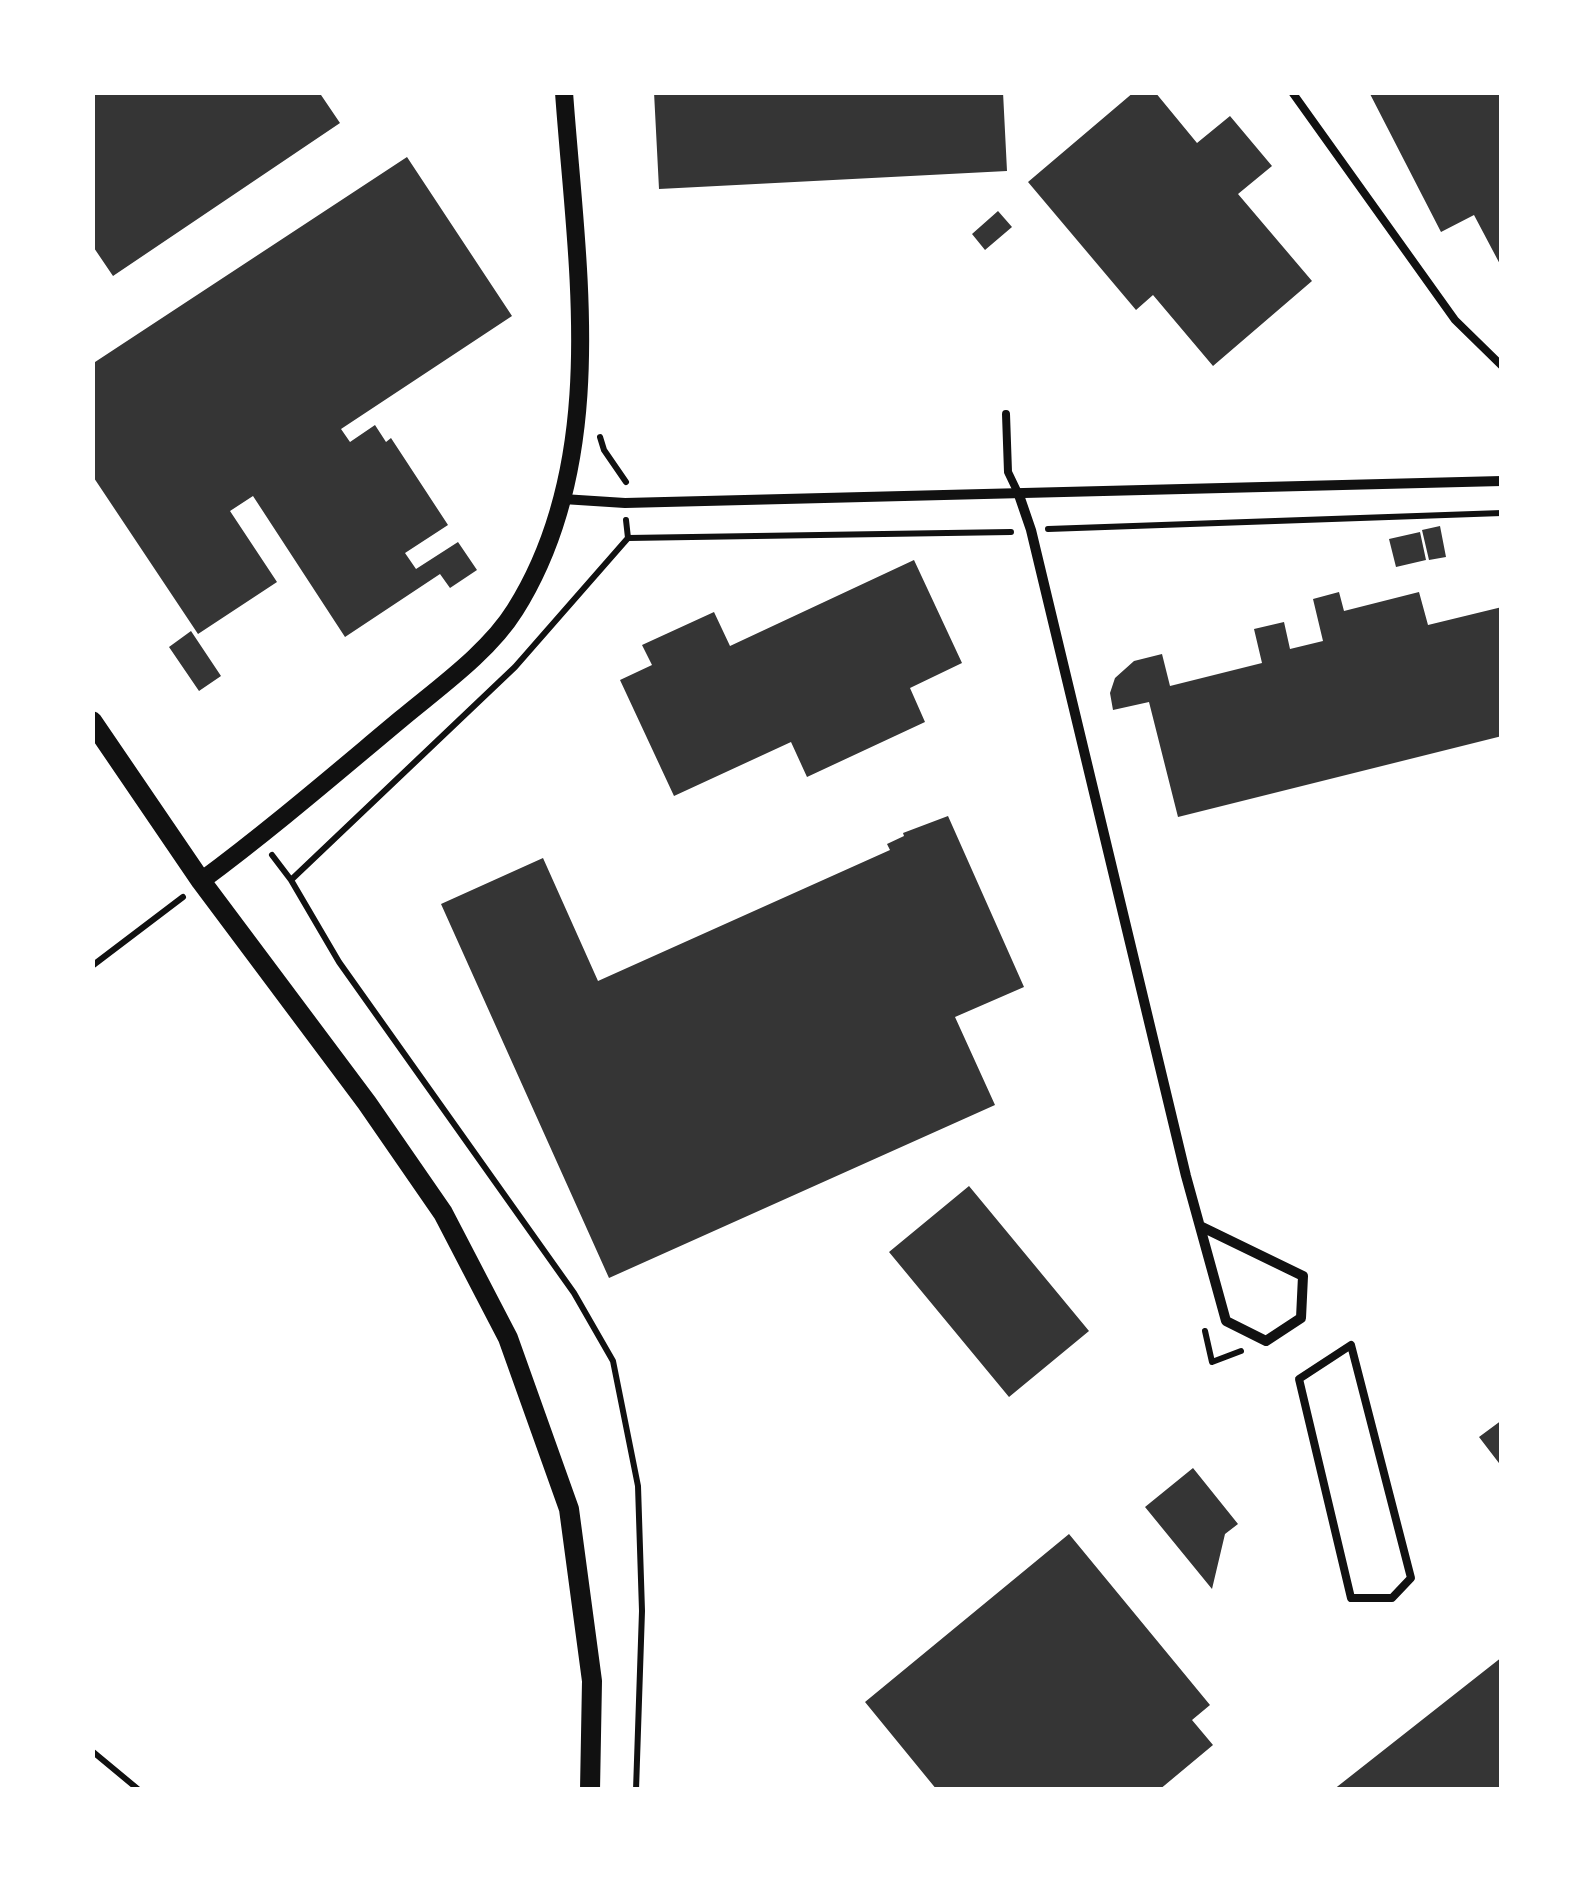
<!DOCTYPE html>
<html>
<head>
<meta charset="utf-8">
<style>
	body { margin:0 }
	#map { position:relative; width:1594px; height:1882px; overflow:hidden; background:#fff; font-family:"Asap Condensed",sans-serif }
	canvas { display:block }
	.frame { position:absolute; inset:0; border:95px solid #fff; pointer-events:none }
</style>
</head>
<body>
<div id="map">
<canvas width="1594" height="1882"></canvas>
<div class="frame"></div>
</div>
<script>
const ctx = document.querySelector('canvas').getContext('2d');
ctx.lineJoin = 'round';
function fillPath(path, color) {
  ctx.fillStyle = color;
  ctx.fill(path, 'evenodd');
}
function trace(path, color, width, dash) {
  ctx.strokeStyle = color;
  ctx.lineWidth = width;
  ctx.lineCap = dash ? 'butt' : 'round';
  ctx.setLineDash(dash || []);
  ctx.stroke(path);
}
fillPath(new Path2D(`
	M92,92H319L340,123L113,276L92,245Z
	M654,92H1003L1007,171L659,189Z
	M1134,92H1155L1197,143L1230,116L1272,166L1238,194L1312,281L1213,366L1153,295L1136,310L1028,182Z
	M1369,92H1502V268L1474,215L1441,232Z
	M407,157L512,316L341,429L350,442L375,425L386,442L391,438L448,525L405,553L416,569L458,542L477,570L450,588L440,574L345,637L253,496L230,511L277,582L198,634L92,475V364Z
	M998,211L1012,227L985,250L972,234Z
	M1440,526L1446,557L1429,560L1422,530Z
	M1420,532L1426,560L1396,567L1389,539Z
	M914,560L962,663L910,688L925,722L807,777L791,742L674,796L620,680L652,665L642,645L714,612L730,646Z
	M1339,592L1344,611L1419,592L1428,625L1502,607V736L1178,817L1149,702L1113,710L1110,693L1115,678L1134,661L1162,654L1170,686L1262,663L1254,629L1284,622L1290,649L1323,641L1313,599Z
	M191,631L221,676L199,691L169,647Z
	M948,816L1024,987L955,1017L995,1105L609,1278L441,904L543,858L598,981L890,850L887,844L904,836L903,833Z
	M969,1186L1089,1331L1009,1397L889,1252Z
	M1502,1420V1467L1479,1437Z
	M1193,1468L1238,1524L1225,1534L1212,1589L1145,1507Z
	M1069,1534L1210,1705L1192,1720L1213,1745L1159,1790H937L865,1702Z
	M1502,1657V1790H1333Z`), '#353535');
trace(new Path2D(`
	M600,437L604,450L626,482
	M1048,529L1502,513
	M628,538L1011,532
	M272,855L291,880L339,962L574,1293L613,1361L638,1486L642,1611L636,1790
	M291,880L515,667L628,538L626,520
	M92,966L183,897
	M1205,1331L1212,1362L1241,1351
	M92,1751L139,1790`), '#111', 6);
trace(new Path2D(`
	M1292,92L1455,320L1502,366
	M1006,414L1008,472L1019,495
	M1351,1345L1411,1578L1392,1598H1351L1299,1379Z`), '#111', 8);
trace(new Path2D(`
	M1019,495L1031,530L1186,1176L1226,1321L1266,1341L1301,1318L1303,1276L1200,1226
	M563,499L625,503L1502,481`), '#111', 10);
trace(new Path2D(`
	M201,881C270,830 335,774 401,719C438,688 489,652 515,610C611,457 576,262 564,92`), '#111', 18);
trace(new Path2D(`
	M92,721L201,881L367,1103L443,1213L508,1338L569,1509L592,1681L590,1790`), '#111', 20);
</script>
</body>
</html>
